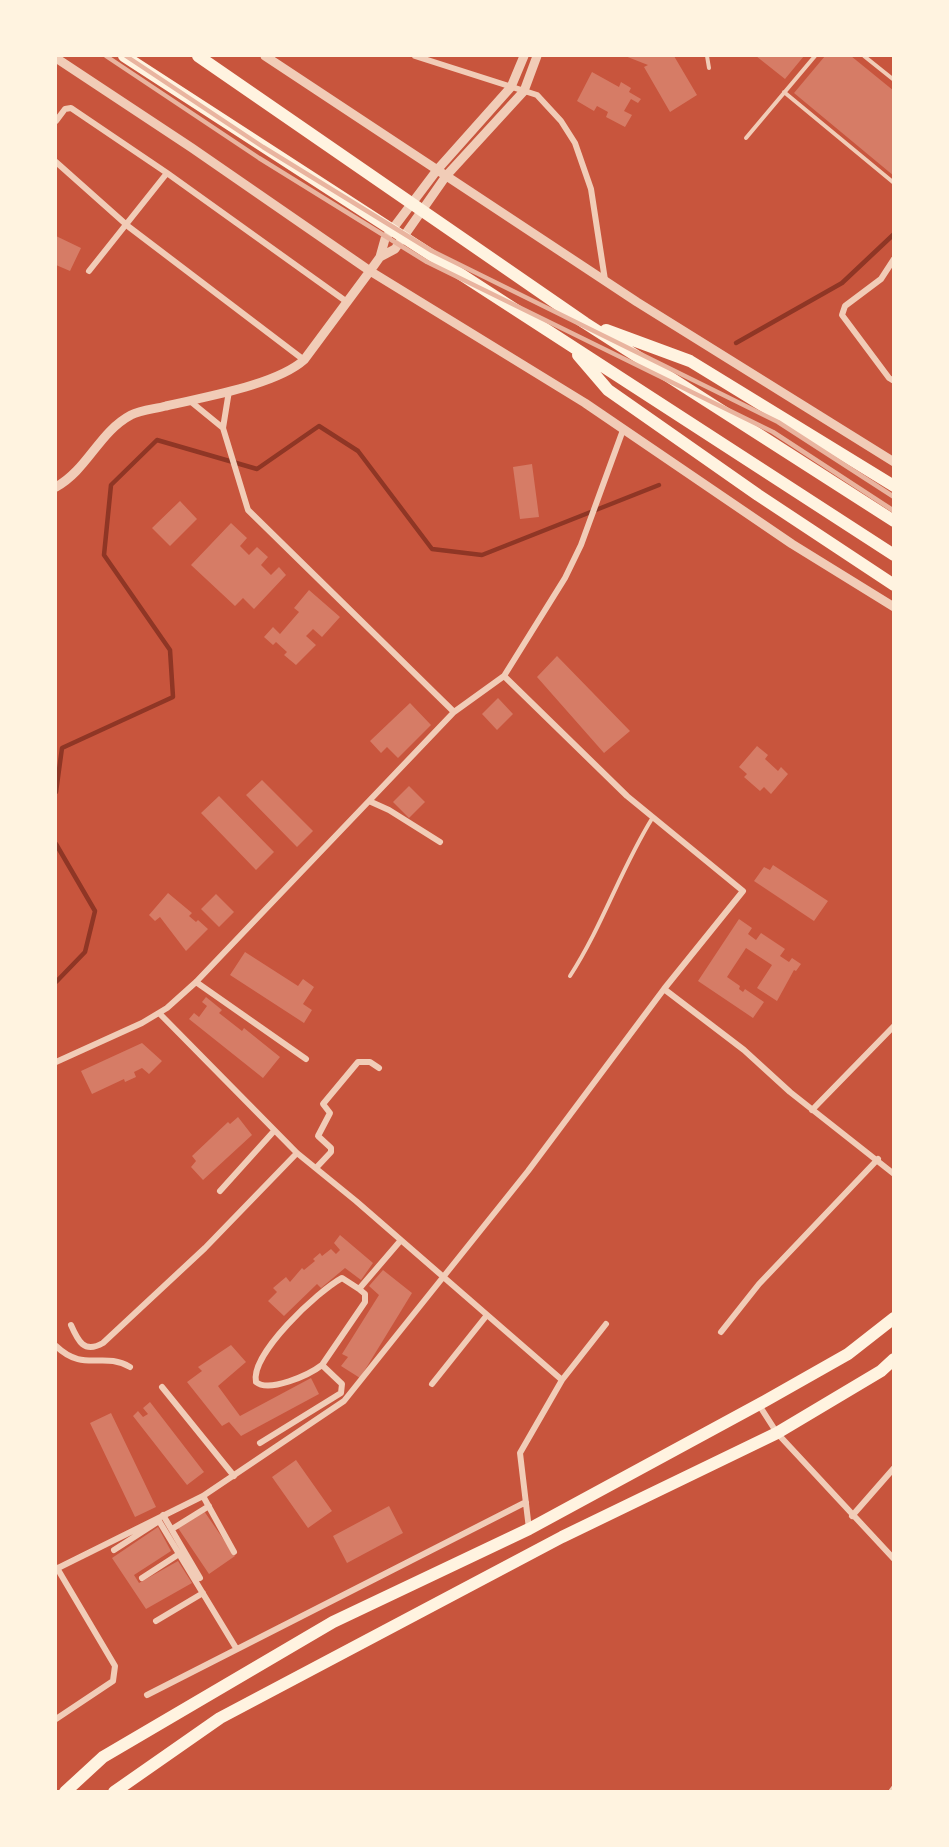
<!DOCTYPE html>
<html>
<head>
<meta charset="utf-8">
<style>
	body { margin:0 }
	#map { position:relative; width:949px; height:1847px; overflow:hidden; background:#c8553d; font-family:Mulish,sans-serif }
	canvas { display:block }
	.frame { position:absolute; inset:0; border:57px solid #fff3e0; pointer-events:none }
</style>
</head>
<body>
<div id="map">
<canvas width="949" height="1847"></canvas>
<div class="frame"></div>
</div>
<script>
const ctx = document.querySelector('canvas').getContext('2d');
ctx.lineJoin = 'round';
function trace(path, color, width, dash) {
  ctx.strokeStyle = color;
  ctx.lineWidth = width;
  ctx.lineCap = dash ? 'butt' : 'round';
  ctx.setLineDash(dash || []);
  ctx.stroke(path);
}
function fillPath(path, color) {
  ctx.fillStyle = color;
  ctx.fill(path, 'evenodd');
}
trace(new Path2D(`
	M736,343L842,283L894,234
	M56,792L62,748L173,697L170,650L104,555L111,485L157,440L257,469L319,426L358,451L432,549L482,555L659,485
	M56,844L95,911L85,952L56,982`), '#8f3625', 4.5);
fillPath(new Path2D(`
	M625,56H674L697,95L670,112L644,67L648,65Z
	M756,56H804L785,79Z
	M825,56H851L894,91V176L794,93Z
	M592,72L619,87L621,82L631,88L629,92L641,99L638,103L631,99L624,111L632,115L625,127L606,117L608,112L597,106L594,111L577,101Z
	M56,236L81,248L70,271L56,265Z
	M532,464L539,517L520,519L513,467Z
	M180,501L197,519L170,546L152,528Z
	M231,523L247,538L240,546L249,555L257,547L268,557L261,565L271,575L279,567L286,575L254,609L243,598L235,606L191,565Z
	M309,590L340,617L322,637L313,629L306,636L316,645L296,665L284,655L287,652L276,642L273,645L264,637L273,627L280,634L299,612L294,608Z
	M557,656L630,731L604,753L537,677Z
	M498,698L513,714L497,730L482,714Z
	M410,703L431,725L398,758L387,747L381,753L370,741Z
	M757,746L768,755L765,759L778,771L781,767L788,774L771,794L764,787L760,791L744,777L747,774L739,767Z
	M262,780L313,831L297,847L246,795Z
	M409,786L425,802L409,818L393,802Z
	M219,796L274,852L256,870L201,813Z
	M773,865L828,901L814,921L754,881L764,867L770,870Z
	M168,893L192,913L189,916L196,922L198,920L208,929L186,951L160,917L155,921L149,915Z
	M216,894L234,912L219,927L201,909Z
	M739,919L752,928L748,934L756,940L761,933L785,949L780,956L789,962L792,958L801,964L796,971L794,970L777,1001L757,988L772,965L746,948L727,977L740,986L739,989L743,992L745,989L764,1002L753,1018L698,981Z
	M245,952L298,986L303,979L314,987L303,1004L312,1010L304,1023L230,975Z
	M206,997L222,1010L219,1013L242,1031L244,1028L280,1057L263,1078L189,1019L194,1013L199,1017L207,1006L202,1002Z
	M142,1043L162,1061L149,1074L142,1068L134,1072L136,1077L125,1082L124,1079L92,1094L81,1071Z
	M238,1117L252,1135L203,1180L191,1167L196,1161L192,1156L228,1122L230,1124Z
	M340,1235L373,1263L361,1280L345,1268L321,1288L317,1284L284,1316L268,1301L277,1292L273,1288L286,1277L290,1282L302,1268L304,1270L315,1261L313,1259L320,1253L322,1256L331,1249L336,1254L340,1250L334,1243Z
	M383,1270L412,1293L360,1378L341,1366L348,1357L342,1354L379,1295L369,1286Z
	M231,1345L246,1362L218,1386L240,1416L311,1378L319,1394L241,1436L229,1422L222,1426L187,1382L202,1371L198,1367Z
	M150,1402L204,1472L187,1485L133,1416L138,1411L143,1417L148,1414L143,1408Z
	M111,1413L156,1507L135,1517L90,1423Z
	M296,1460L332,1511L308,1528L272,1477Z
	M389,1506L403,1533L347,1563L333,1536Z
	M204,1511L235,1556L209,1574L178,1528Z
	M158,1527L171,1551L134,1575L139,1583L178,1561L192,1583L146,1609L112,1558Z`), '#d67c66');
trace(new Path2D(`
	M707,56L709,68
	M864,56L894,80
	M784,92L894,183
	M746,138L815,56
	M570,976C603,925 621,868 653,817`), '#f1ccb7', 4);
trace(new Path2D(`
	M415,56L537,95L561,121L575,143L591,189L605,280
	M56,121L65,109L71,108L167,173
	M56,162L129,227L304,360
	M894,259L881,279L845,306L842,315L889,378L894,381
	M89,271L167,173L347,302
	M229,391L223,428L248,510L454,712
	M190,401L223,428
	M369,801L389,810L440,842
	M196,982L306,1059
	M664,989L744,1050L790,1092L894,1174
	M159,1013L297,1153L356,1201L562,1380L520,1453L529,1529
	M56,1062L142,1023L167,1008L196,982L454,712L504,676L565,578L581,545L623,430
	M812,1110L894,1026
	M316,1168L331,1152V1148L318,1136L330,1113L323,1104L358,1062H370L379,1068
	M220,1191L274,1131
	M359,1289L342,1278C318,1291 250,1354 256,1382C269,1393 309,1375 322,1365L365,1302V1294L359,1289L401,1240
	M71,1325C78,1341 84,1354 103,1343L205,1248L297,1153
	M721,1332L759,1284L878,1159
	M56,1346C84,1373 103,1351 130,1367
	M562,1380L606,1324
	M432,1384L487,1315
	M162,1387L234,1476
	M759,1405L777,1433L894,1559
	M260,1443L341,1393L342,1384L322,1365
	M203,1496L234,1552
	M163,1515L200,1578
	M852,1516L894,1468
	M172,1529L209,1506
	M114,1550L159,1521L236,1648
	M56,1569L203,1496L344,1401L528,1171L664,989L743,891L627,796L504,676
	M142,1578L179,1554
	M156,1621L203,1593
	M147,1695L526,1502
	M56,1719L113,1681L115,1666L57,1568
	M891,1792L894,1788`), '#f1ccb7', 6);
trace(new Path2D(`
	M265,56L637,302L894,462
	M56,58L192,148L370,271L585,403L792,544L894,607
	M380,257L395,249L446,176L524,91L537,56
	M56,487C88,469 99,432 131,415C141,410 155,409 166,406C204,397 276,385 304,360L370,271L380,257L385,239L437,170L511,87L524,56`), '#f1ccb7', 9);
trace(new Path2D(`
	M65,1792L103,1757L333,1622L529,1529L765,1401L848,1354L894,1318
	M114,1792L220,1718L562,1537L777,1433L881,1371L894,1359`), '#fff3e0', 12);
trace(new Path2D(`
	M124,56L894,555
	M198,56L585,323L894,521
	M606,330L690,361L894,486
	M578,355L608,390L758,495L894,585`), '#fff3e0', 12);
trace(new Path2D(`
	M106,56L259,158L427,262L773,432L894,511
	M126,56L263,147L432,251L778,422L894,497`), '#e9b49f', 4.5);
</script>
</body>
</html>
